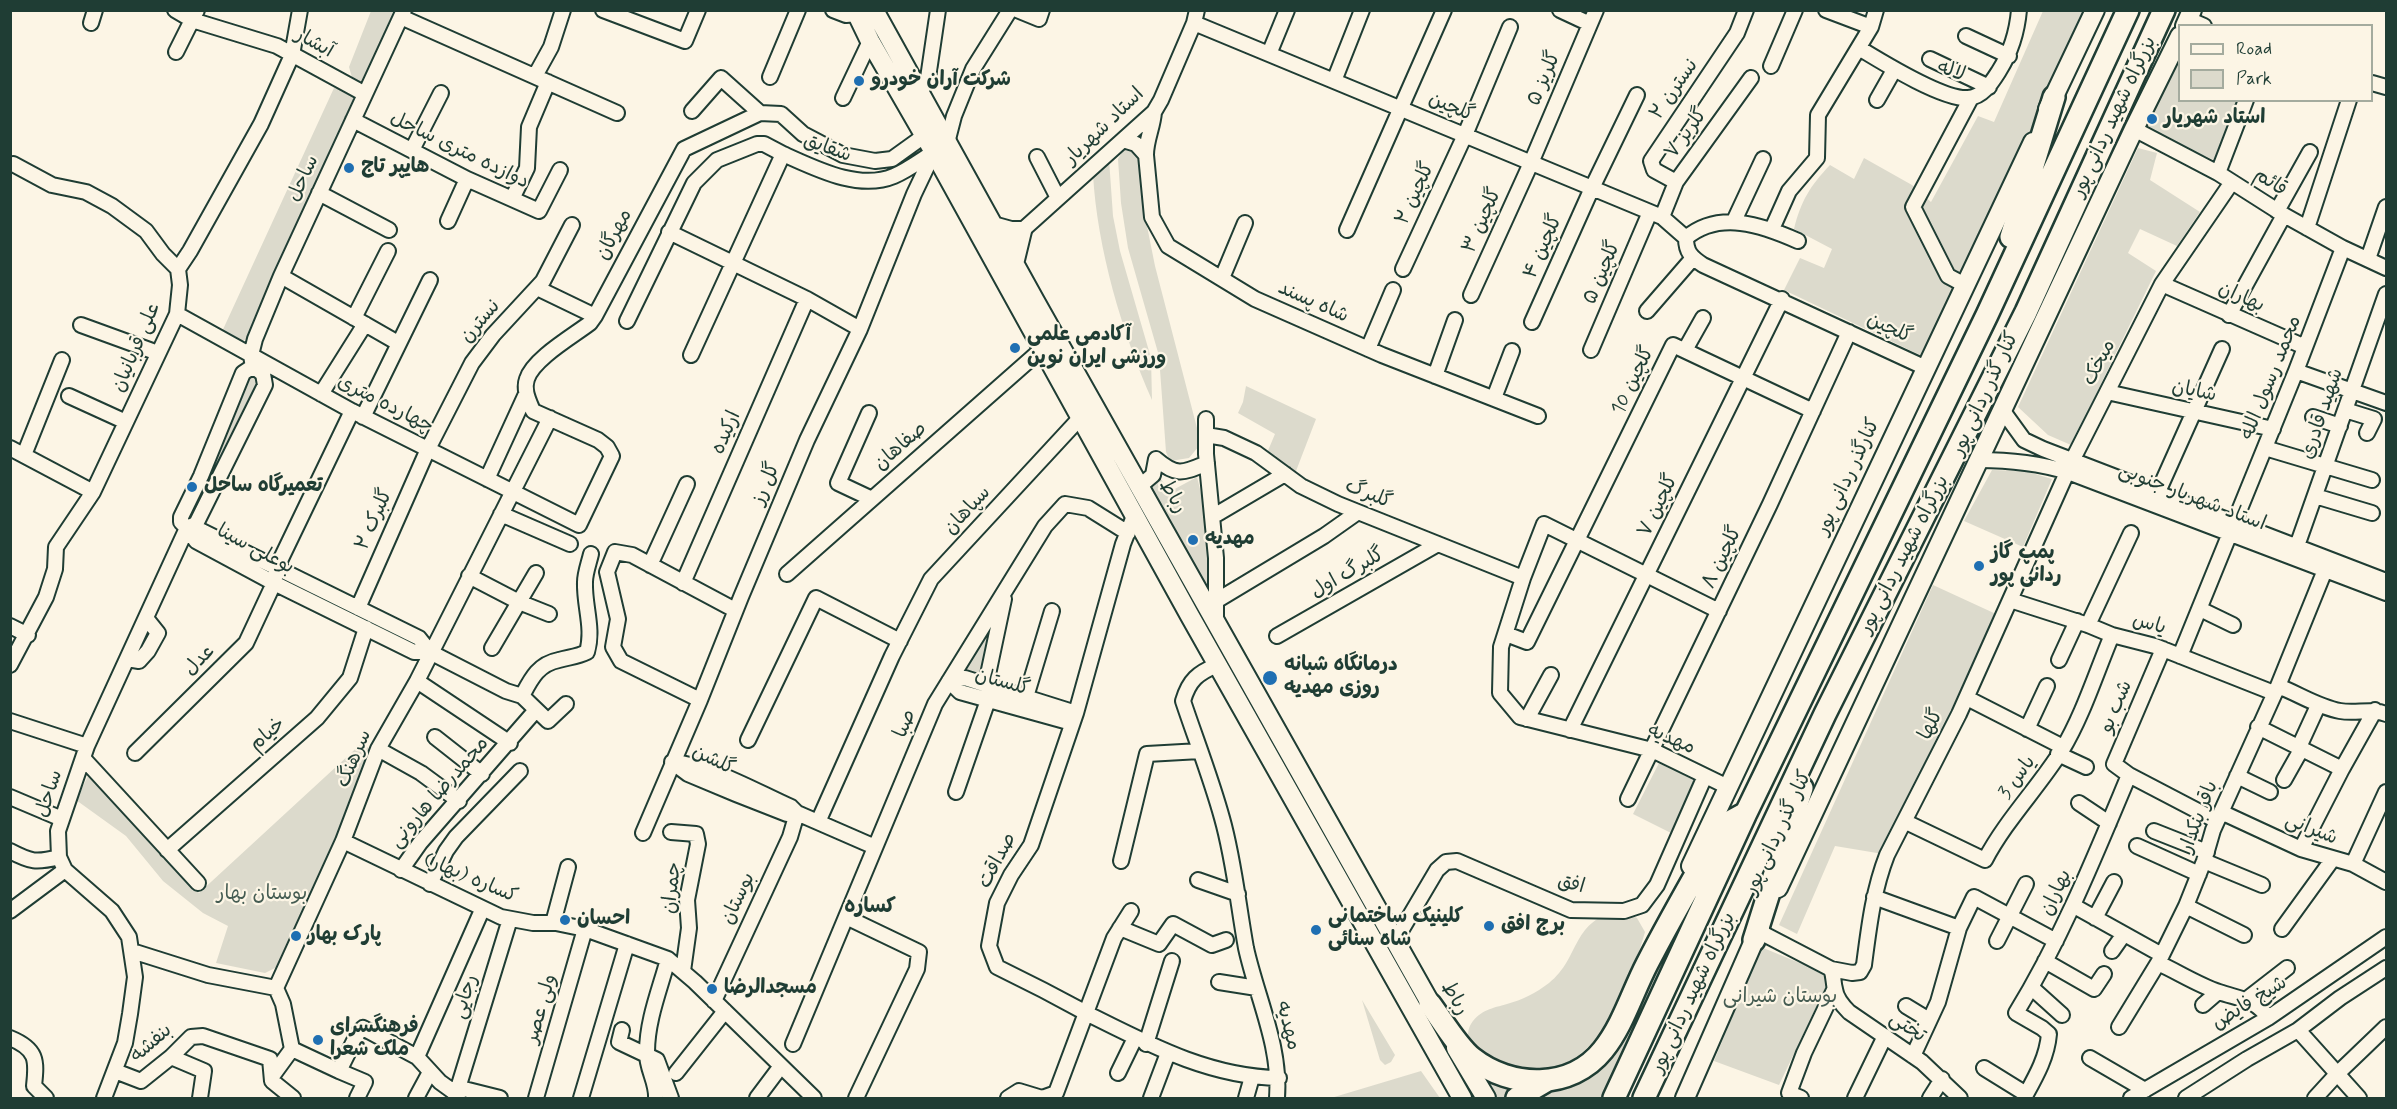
<!DOCTYPE html>
<html>
<head>
<meta charset="utf-8">
<style>
	body { margin:0 }
	#map { position:relative; width:2397px; height:1109px; overflow:hidden; background:#fcf5e5; font-family:Mynerve,sans-serif }
	canvas { display:block }
	.frame { position:absolute; inset:0; border:12px solid #1f3d34; pointer-events:none }
	.legend { position:absolute; left:2178px; top:24px; width:195px; height:78px; box-sizing:border-box; background:#fcf5e5; border:2px solid #a4ab9e; margin:0; padding:8px 10px; list-style:none; font-size:18px; color:#1f3d34 }
	.legend li { display:flex; align-items:center; gap:12px; height:30px }
	.legend b { width:30px; border:2px solid #a4ab9e }
</style>
</head>
<body>
<div id="map">
<canvas width="2397" height="1109"></canvas>
<div class="frame"></div>
<ul class="legend">
<li><b style="height:8px;background:#fcf5e5"></b>Road</li>
<li><b style="height:16px;background:#dcdacc"></b>Park</li>
</ul>
</div>
<script>
const ctx = document.querySelector('canvas').getContext('2d');
ctx.lineJoin = 'round';
function fillPath(path, color) {
  ctx.fillStyle = color;
  ctx.fill(path, 'evenodd');
}
function trace(path, color, width, dash) {
  ctx.strokeStyle = color;
  ctx.lineWidth = width;
  ctx.lineCap = dash ? 'butt' : 'round';
  ctx.setLineDash(dash || []);
  ctx.stroke(path);
}
function drawText(font, color, halo, rows, align = 'center') {
  ctx.font = font + ' Mynerve,"Playpen Sans Arabic",sans-serif';
  ctx.lineWidth = 4.5;
  ctx.setLineDash([]);
  ctx.textBaseline = 'middle';
  ctx.strokeStyle = halo;
  ctx.fillStyle = color;
  for (const [text, x, y, turn = 0] of rows) {
    ctx.save();
    ctx.translate(x, y);
    ctx.rotate((+turn || 0) * Math.PI / 180);
    ctx.textAlign = isNaN(turn) ? turn : align;
    if (halo) ctx.strokeText(text, 0, 0);
    ctx.fillText(text, 0, 0);
    ctx.restore();
  }
}
fillPath(new Path2D(`
	M371,11H397L364,83L353,81L349,67Z
	M2043,11H2088L1922,356L1784,290L1800,258L1824,268L1832,249L1794,229C1801,201 1810,186 1830,165L1854,179L1864,158L1912,185L1931,202L1978,116L1994,122Z
	M2179,50L2180,100L2239,101L2214,160L2141,126Z
	M334,88L346,91L353,97V104L247,339L234,344L220,336Z
	M1134,147L1143,164V206L1155,266L1197,428L1199,446L1189,458L1170,461L1166,452L1159,356L1128,248L1121,203L1118,159L1124,149Z
	M2138,148L2157,153L2150,180L2200,212L2177,246L2140,229L2128,253L2156,271L2071,445L2048,435L2018,407Z
	M1109,159L1113,216L1120,251L1151,358L1152,400C1122,333 1097,248 1093,174Z
	M251,375L257,378L261,384L193,514L192,510L246,377Z
	M1246,386L1316,419L1296,471L1267,453L1275,434L1238,413L1243,402Z
	M1992,470L2025,471L2052,479L2023,547L1964,521Z
	M1158,476L1171,491L1197,477C1208,517 1211,554 1210,596L1148,487Z
	M1933,585L1996,614L1883,854L1835,846L1797,934L1779,925Z
	M1002,605L982,678L963,672Z
	M363,742L374,755L279,966L265,973L216,963L228,926L203,913L163,881L126,836L76,800L90,772L199,893Z
	M1659,763L1703,785L1677,836L1633,814Z
	M1339,857L1477,1098H1468L1335,861Z
	M1704,875L1712,880L1610,1098H1535L1585,1074Z
	M1622,911L1637,918L1645,932C1630,983 1607,1052 1552,1069C1546,1071 1537,1069 1529,1068C1505,1066 1485,1058 1467,1042C1468,1036 1468,1028 1471,1024C1480,1010 1493,1008 1507,1004C1522,1000 1536,993 1549,983C1581,958 1571,918 1622,911Z
	M1761,947L1831,976L1779,1085L1714,1061Z
	M1362,1000L1395,1055L1391,1062L1385,1065L1380,1060Z
	M1479,1067L1533,1083L1504,1098H1494Z
	M1421,1071L1440,1098H1331Z`), '#dcdacc');
const minor = new Path2D(`
	M175,10L192,20L277,46L365,94
	M603,10L685,41L698,10
	M833,10L846,15L857,14
	M1017,10L1039,19L1042,10
	M1560,10L1590,24
	M1826,10L1871,27
	M401,17L617,113
	M2188,19L2204,26
	M91,23L95,10
	M1194,23L1662,217L1686,238
	M1966,36L2009,56
	M1859,48C1882,62 1943,100 1968,98C1983,97 1992,82 1999,71C2011,52 2017,33 2019,10
	M176,52L197,10
	M1269,54L1287,10
	M1930,59L1989,87
	M1771,66L1795,10
	M535,76L551,47L563,10
	M770,77L798,10
	M1334,81L1362,10
	M2372,83L2386,87
	M920,93L928,78L938,10
	M843,98L870,41
	M1877,100L1894,70
	M692,111L721,78L760,113
	M353,120L467,179L539,211L560,170
	M2134,129L2218,173L2284,215L2343,248L2386,268
	M1123,140L1136,144L1146,155C1146,140 1153,127 1154,112
	M947,143L954,116L973,69L1010,10
	M412,150L441,93
	M1146,155L1152,217L1168,246L1255,299L1382,355L1538,416
	M1037,157L1058,198
	M13,164L52,185L86,192L112,206L146,231L163,254L178,269
	M2218,173L2246,100
	M1676,182L1654,170L1651,161L1737,33L1746,10
	M319,193L389,230
	M512,199L527,168L529,127L548,82
	M2277,211L2310,152
	M1662,217L1676,182L1751,78
	M448,221L467,179
	M1734,221L1763,159
	M2307,228L2349,100
	M1772,229L1789,191L1817,158L1818,115L1871,27L1876,10
	M1347,230L1444,10
	M669,232L807,299L860,329
	M1015,237L1154,112L1161,100L1194,23L1197,10
	M1798,241C1762,225 1719,210 1686,238C1686,252 1691,257 1703,265L1926,368
	M2368,259L2386,207
	M1403,269L1465,135L1510,27
	M281,276L398,343
	M1222,278L1245,223
	M2162,284L2305,347
	M1965,285L1948,276L1913,207L1971,98
	M537,288L595,316
	M1471,295L1531,163L1596,10
	M1647,311L1693,258
	M177,314L352,411L579,525L612,456L607,447L598,440L533,411C529,401 523,390 527,379C533,359 573,336 590,323L595,316L684,149L760,113L781,114L803,134L843,155L875,161L892,159L924,136
	M2229,315L2284,215
	M354,318L388,251
	M627,321L694,183L717,160L757,144H764L783,154
	M1532,322L1592,188L1637,95
	M81,325L158,353
	M1368,349L1393,290
	M1591,350L1650,212
	M1685,350L1703,318
	M691,355L783,154C815,168 858,191 894,176C908,170 921,160 934,152
	M253,368L251,355L255,339L281,276L404,10
	M249,369H257L263,374L265,385L196,524L187,528L181,522V517L201,476L243,373Z
	M2296,371L2386,403
	M1435,376L1455,320
	M2107,392L2273,429
	M321,394L365,324
	M69,396L126,422
	M1494,398L1512,351
	M2345,410L2374,419L2367,433
	M2003,411L2024,440L2043,449L2386,581
	M869,413L838,483L872,499
	M363,417L430,280
	M2313,417L2340,426
	M1206,419V454L1216,558V620
	M1206,435L1224,438L1256,453L1301,486L1338,504L1523,578
	M10,448L93,492
	M2265,448L2372,480
	M24,455L62,360
	M1979,460C2010,460 2038,463 2068,472L2386,593
	M487,479L526,394
	M1140,486L1153,475L1156,459C1177,477 1183,473 1207,463
	M2158,492L2222,349
	M2315,496L2372,513
	M501,514L570,544
	M1134,516L1123,544L1076,713L1031,845L1011,875L997,903L989,946L997,967C1028,982 1059,998 1090,1015C1150,1045 1210,1077 1279,1078
	M1212,517L1285,474
	M187,528L196,541L274,583L414,652H430L506,691L522,696L548,721L566,704
	M187,528L200,530L419,638L430,652
	M2297,546L2386,294
	M650,565L687,484
	M787,574L1042,349
	M469,576L519,602L549,614
	M683,583L807,299
	M2010,600L2088,625L2112,635L2155,646L2274,693
	M1216,601L1324,536L1358,512
	M358,608L428,449L472,363L493,335L543,281L572,225
	M2200,609L2233,625
	M1719,611L1544,524L1523,578L1501,647L1500,693L1520,717L1652,750L1728,787
	M2088,625L2131,533
	M10,626L28,635
	M1506,634L1527,642L1673,345L1813,411
	M1277,636L1438,544
	M492,648L536,573
	M2163,649L2114,764L2129,775L2217,821
	M2180,656L2296,371L2343,248
	M127,659L139,661L148,651L158,633L146,618
	M2059,660L2077,621
	M10,665L46,597L55,569L56,547L93,492L177,314L180,285L178,269L190,251L261,124L292,55L300,10
	M1217,665C1198,673 1189,680 1183,701C1196,740 1211,778 1222,818C1234,860 1238,904 1246,948C1257,998 1281,1046 1277,1098
	M417,681L510,743
	M949,681L965,678L1076,713
	M949,681L960,692L1072,723
	M986,684L1004,599
	M2278,686C2299,694 2318,707 2340,711C2356,714 2371,708 2386,714
	M522,696C531,679 538,664 559,660C569,657 577,657 587,652C594,628 584,606 585,582C585,573 589,563 591,554
	M1026,697L1052,611
	M1967,698L2063,747
	M700,700L621,661L613,647L618,619L607,572L615,552L632,555L735,610
	M1527,719L1551,675
	M10,721L87,746
	M2258,727L2342,769
	M2027,729L2047,686
	M1570,730L1782,299
	M435,737L482,774
	M748,740L816,598L900,641
	M2299,747L2316,710
	M378,749L421,773L459,801
	M135,753L246,643L274,583L277,567L352,411
	M2058,754L2086,767
	M83,758L198,883
	M672,762C713,766 753,790 791,807L797,813L787,814L736,794L688,774Z
	M2237,776L2270,792
	M2284,780L2302,748
	M956,792L988,700
	M10,797L62,819
	M1628,799L1770,504L1849,332
	M2079,803L2109,823
	M2221,812L2301,849L2353,864L2386,882
	M818,822L892,656L931,579L1080,418
	M1906,822L1985,860C2006,820 2038,788 2062,750C2083,715 2096,673 2112,635
	M2154,831L2207,852
	M671,832L696,834L698,844L687,900L689,928L683,971
	M643,833L700,700L741,597L807,440L860,329L914,194L934,152
	M343,841L501,917L533,923H556L585,929L668,959L695,982L814,1098
	M2137,846L2199,874
	M2301,849L2342,769L2375,710
	M167,850L317,718L350,678L366,628
	M10,851C31,862 36,863 59,857
	M1121,861L1147,754L1200,751
	M2204,861L2262,885
	M2353,864L2386,792
	M401,870L420,843L536,710
	M1198,880L1238,894
	M430,884L446,851L456,837L520,771
	M1874,897L1959,928
	M2074,906L2162,955
	M2186,906L2244,935
	M10,911L65,870
	M846,917L919,952L917,969L856,1098
	M2095,918L2114,882
	M553,923L568,867
	M1120,928L1159,944L1173,924L1212,945L1226,940
	M2282,929L2332,860
	M1758,931L1831,969C1834,976 1833,982 1835,989C1836,998 1843,1006 1849,1012L1922,1062L1960,1098
	M1395,941L1437,870L1446,862L1457,861L1571,910L1624,911L1642,905L1657,885L1705,776
	M1997,941L2026,884
	M132,951L208,975L276,988L343,841L378,749L417,681L550,418
	M2112,951L2124,934
	M2045,961L2094,989L2104,974
	M2158,963C2178,972 2198,985 2219,992C2239,999 2256,999 2268,1018
	M1831,969L1852,973L1860,972L1864,965C1869,927 1873,891 1887,855L1959,714L2073,459L2162,284L2232,182
	M1219,982L1257,988
	M276,988L283,1004L292,1049L339,1071L358,1033L363,1028L417,1057L440,1082L458,1095
	M2032,988L2062,1015
	M2247,999L2287,968
	M714,1001L790,837L797,813L875,847
	M2203,1005L2218,992
	M1906,1006L1929,1020
	M2119,1027L2158,963L2186,906L2204,861L2213,830L2278,686L2325,570
	M622,1030L619,1042L657,1060L671,1098
	M2298,1030L2359,1098
	M10,1038C37,1049 37,1060 34,1086L46,1098
	M793,1044L935,704L1045,526L1065,504L1088,508L1128,533
	M1146,1044L1172,961
	M1913,1056L1938,1002L1959,928L1974,897L2056,941
	M171,1057L204,1071L200,1098
	M417,1057L482,910
	M2090,1058L2145,1090
	M1984,1068L2026,1094
	M115,1071L141,1081L171,1057L191,1037L203,1036L270,1059L272,1081L293,1098
	M339,1071L365,1082L357,1098
	M676,1073L725,1011
	M1118,1073L1135,1038
	M273,1075L292,1049
	M460,1088L500,1098
	M104,1098L125,1043L130,1014L135,977L129,937L112,911L65,870L59,857L58,831L87,746L187,528
	M416,1098L430,1072
	M455,1098L510,919
	M536,1098L585,929
	M581,1098L627,944
	M656,1098C657,1082 646,1068 647,1052C647,1020 660,989 668,959
	M757,1098L781,1066
	M1008,1098L1019,1091L1042,1098L1056,1093L1114,938L1131,911
	M1151,1098L1168,1053
	M1246,1098L1252,1077
	M1801,1098L1789,1093L1804,1053L1834,990
	M1855,1098L1885,1036
	M1930,1098L1942,1079
	M2024,1098C2035,1078 2047,1058 2049,1034L2042,1028L2016,1013C2062,938 2095,856 2129,775
	M2131,1098L2268,1018L2386,937
	M2186,1098L2247,1059L2298,1030L2340,998L2386,968
	M2315,1098L2337,1074L2386,1027`);
const major = new Path2D(`
	M855,10L870,41L934,152L1190,616L1462,1098
	M874,10L1035,301L1438,1017
	M2185,26L2192,10
	M2048,109L2095,10
	M993,226L1011,231H1022L1014,264
	M1691,866L2033,142
	M1778,888L2134,129L2180,36
	M1456,1048L1486,1098
	M1685,1098L1760,927`);
const highway = new Path2D(`
	M2011,237L2054,97
	M1754,940L1802,788
	M1430,1004C1442,1020 1457,1046 1472,1058C1511,1089 1571,1090 1603,1050C1623,1025 1632,993 1647,964C1671,917 1698,871 1724,825L1746,813
	M1517,1098L1546,1081
	M1614,1098L1746,813L1987,315L2128,10
	M1644,1098L1825,714L2026,312L2164,10`);
trace(minor, '#1f3d34', 18);
trace(major, '#1f3d34', 22);
trace(highway, '#1f3d34', 26);
trace(minor, '#fcf5e5', 14);
trace(major, '#fcf5e5', 18);
trace(highway, '#fcf5e5', 21);
for (const [x, y, r, color] of [
	[859,81,6,"#1f6fb2"],
	[2152,119,6,"#1f6fb2"],
	[349,168,6,"#1f6fb2"],
	[1015,348,6,"#1f6fb2"],
	[192,487,6,"#1f6fb2"],
	[1193,540,6,"#1f6fb2"],
	[1979,566,6,"#1f6fb2"],
	[1270,678,8,"#1f6fb2"],
	[565,920,6,"#1f6fb2"],
	[1489,926,6,"#1f6fb2"],
	[1316,930,6,"#1f6fb2"],
	[296,936,6,"#1f6fb2"],
	[712,989,6,"#1f6fb2"],
	[318,1040,6,"#1f6fb2"]
]) {
  const dot = new Path2D();
  dot.arc(x, y, r, 0, 2 * Math.PI);
  ctx.fillStyle = color;
  ctx.fill(dot);
  trace(dot, '#fcf5e5', 2);
}
drawText('20px', '#1f3d34', '#fcf5e5', [
	["آبشار",314,44,29],
	["لاله",1951,72,19],
	["گلریز ۵",1545,79,-67],
	["نسترن ۲",1675,90,-55],
	["گلچین",1451,108,23],
	["بزرگراه شهید ردانی پور",2115,117,-65],
	["استاد شهریار",1105,127,-44],
	["گلریز ۷",1687,134,-54],
	["شقایق",827,149,20],
	["دوازده متری ساحل",459,151,26],
	["ساحل",304,179,-65],
	["قائم",2270,183,33],
	["گلچین ۲",1416,194,-65],
	["گلچین ۳",1483,221,-66],
	["مهرگان",615,235,-62],
	["گلچین ۴",1544,247,-66],
	["گلچین ۵",1603,273,-67],
	["بهاران",2241,298,24],
	["شاه پسند",1313,303,24],
	["نسترن",481,322,-49],
	["گلچین",1889,329,25],
	["علی قربانیان",137,348,-67],
	["میخک",2100,363,-63],
	["محمد رسول الله",2272,378,-68],
	["گلچین 10",1634,381,-64],
	["شایان",2194,392,12],
	["کنار گذر ردانی پور",1986,394,-65],
	["چهارده متری",385,405,27],
	["شهید قادری",2323,414,-71],
	["ارکیده",727,433,-66],
	["صفاهان",901,447,-41],
	["کنارگذر ردانی پور",1849,477,-65],
	["گل رز",767,484,-67],
	["گلبرگ",1368,495,22],
	["رباط",1172,497,60],
	["استاد شهریار جنوبی",2192,498,21],
	["گلچین ۷",1659,506,-64],
	["سپاهان",968,511,-47],
	["گلبرک ۲",375,520,-66],
	["بوعلی سینا",255,550,28],
	["بزرگراه شهید ردانی پور",1905,555,-63],
	["گلچین ۸",1723,558,-64],
	["گلبرگ اول",1348,574,-30],
	["یاس",2149,625,16],
	["عدل",200,661,-45],
	["گلستان",1002,683,16],
	["شب بو",2117,707,-67],
	["صبا",906,724,-68],
	["گلها",1932,725,-63],
	["خیام",268,735,-41],
	["مهدیه",1671,740,23],
	["سرهنگ",355,759,-67],
	["گلشن",713,761,26],
	["یاس 3",2018,778,-54],
	["محمدرضا هارونی",440,793,-49],
	["ساحل",50,794,-72],
	["باقر بنکدار",2200,817,-69],
	["شیرانی",2311,830,22],
	["کنار گذر ردانی پور",1779,833,-65],
	["صداقت",998,861,-62],
	["کساره (بهار)",470,879,23],
	["افق",1571,885,15],
	["چمران",673,888,-84],
	["بهاران",2057,893,-65],
	["بوستان",739,899,-65],
	["بزرگراه شهید ردانی پور",1694,993,-65],
	["رجایی",466,997,-73],
	["رباط",1454,999,60],
	["شیخ فایض",2250,1004,-32],
	["ولی عصر",542,1009,-74],
	["مهدیه",1287,1026,76],
	["تختی",1907,1028,34],
	["بنفشه",152,1044,-41]
]);
drawText('bold 20px', '#1f3d34', '#fcf5e5', [
	["شرکت آران خودرو",871,81],
	["استاد شهریار",2164,119],
	["هایپر تاج",361,168],
	["آکادمی علمی",1027,336],
	["ورزشی ایران نوین",1027,359],
	["تعمیرگاه ساحل",204,487],
	["مهدیه",1205,540],
	["پمپ گاز",1991,554],
	["ردانی پور",1991,577],
	["درمانگاه شبانه",1284,666],
	["روزی مهدیه",1284,689],
	["کلینیک ساختمانی",1328,918],
	["شاه سنائی",1328,941],
	["احسان",577,920],
	["برج افق",1501,926],
	["پارک بهار",308,936],
	["مسجدالرضا",724,989],
	["فرهنگسرای",330,1028],
	["ملک شعرا",330,1051]
], 'left');
drawText('20px', '#455c52', '#fcf5e5', [
	["بوستان بهار",262,895],
	["بوستان شیرانی",1780,998]
]);
drawText('bold 21px', '#1f3d34', '#fcf5e5', [
	["کساره",870,908]
]);
</script>
</body>
</html>
